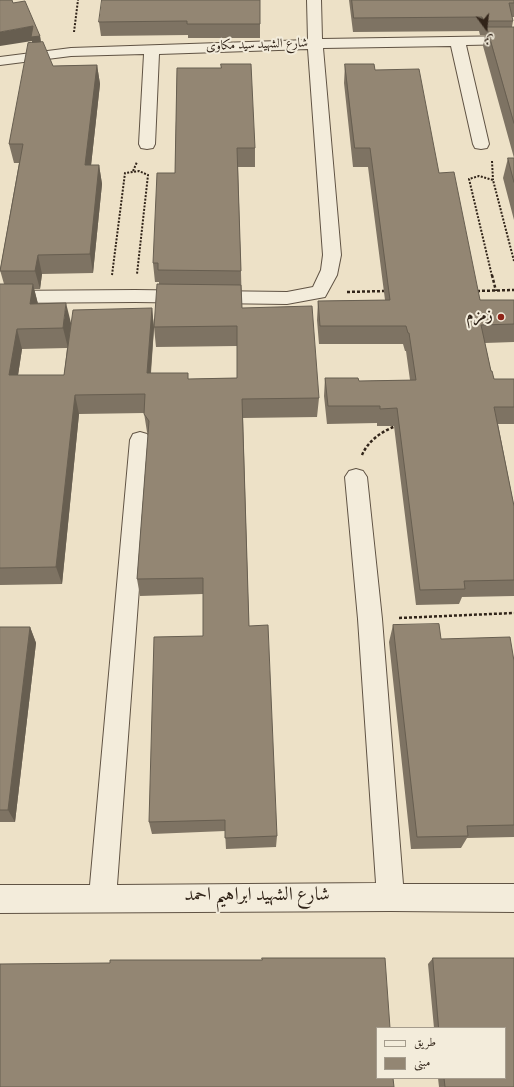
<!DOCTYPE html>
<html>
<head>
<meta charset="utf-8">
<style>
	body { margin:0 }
	#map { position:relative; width:514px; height:1087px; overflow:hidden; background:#ede1c7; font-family:"Sorts Mill Goudy",Amiri,serif }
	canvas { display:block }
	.legend { position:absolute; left:376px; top:1027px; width:130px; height:52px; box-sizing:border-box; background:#f3ecdb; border:1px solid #a59c8d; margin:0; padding:5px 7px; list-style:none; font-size:12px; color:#312419 }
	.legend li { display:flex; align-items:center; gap:8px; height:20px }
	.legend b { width:20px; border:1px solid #a59c8d }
	.north { position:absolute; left:466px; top:8px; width:40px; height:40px; -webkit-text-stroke:3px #f3ecdb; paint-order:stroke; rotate:165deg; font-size:11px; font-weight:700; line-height:16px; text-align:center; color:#312419 }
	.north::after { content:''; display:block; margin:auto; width:14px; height:18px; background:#312419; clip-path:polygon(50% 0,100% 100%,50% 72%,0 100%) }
</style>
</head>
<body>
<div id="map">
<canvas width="514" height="1087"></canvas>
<ul class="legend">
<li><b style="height:5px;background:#f3ecdb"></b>طريق</li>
<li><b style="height:11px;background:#938673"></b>مبنى</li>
</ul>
<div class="north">ش</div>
</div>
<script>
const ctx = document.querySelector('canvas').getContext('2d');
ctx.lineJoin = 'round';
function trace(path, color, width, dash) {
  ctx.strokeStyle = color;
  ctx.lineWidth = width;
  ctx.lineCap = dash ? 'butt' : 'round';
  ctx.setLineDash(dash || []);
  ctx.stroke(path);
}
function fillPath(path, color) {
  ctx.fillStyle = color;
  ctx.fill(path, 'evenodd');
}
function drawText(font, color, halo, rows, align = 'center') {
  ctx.font = font + ' "Sorts Mill Goudy",Amiri,serif';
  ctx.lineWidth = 4;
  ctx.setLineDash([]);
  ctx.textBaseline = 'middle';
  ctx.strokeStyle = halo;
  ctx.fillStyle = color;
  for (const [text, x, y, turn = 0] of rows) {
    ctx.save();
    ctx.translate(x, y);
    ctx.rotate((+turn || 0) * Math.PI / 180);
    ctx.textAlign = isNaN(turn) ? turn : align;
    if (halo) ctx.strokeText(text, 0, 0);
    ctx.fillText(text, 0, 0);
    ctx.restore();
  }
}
const street = new Path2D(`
	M307,0H321L322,39L514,36V44L466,45L489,144L487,148L481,149L475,148L473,144L451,46L323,48L341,255L337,275L325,297L287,304L135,302L0,303V291L135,290L287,292L313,287L321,270L323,255L308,49L159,54L155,144L153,148L147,149L141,148L139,144L144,54L71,56L0,65V57L71,48L308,40Z
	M140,432L147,434L150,440L117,885L376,883L358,619L345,477L349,471L356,469L363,471L367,477L382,619L403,884H514V912L391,911L0,913V885H90L130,440L133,434Z`);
trace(street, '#605344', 2);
trace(new Path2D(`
	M74,32L78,0
	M492,161L493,180
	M133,171L137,162
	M112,275L125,173L139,171L148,175L137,274
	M492,276L469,179L479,176L493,180L514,261`), '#312419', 2, [2, 1.5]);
trace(new Path2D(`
	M492,275L496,291
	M477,291L514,290
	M347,292L386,291
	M362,455C368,441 382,431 396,426
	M399,618L514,613`), '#312419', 2.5, [3, 2]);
fillPath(street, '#f3ecdb');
fillPath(new Path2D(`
	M260,0V38H188V35L101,36L99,22Z
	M349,0H514V17H512L513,21L512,27H514V220L503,178L508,158H514L483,46L485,35H480L479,31L353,32Z
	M13,3L40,36L41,42L53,66L97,65L100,84L91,165H99L102,184L93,273L42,274L40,289H34L38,304L71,323L152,308L154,328L151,373L189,379L237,378V346L156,347L154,327L159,284V282H155L153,263L175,173L177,68L255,148V167H238L242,308L319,398L317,417L243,418L249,626L277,836L276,847L226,849L225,831L152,834L149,822L203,636V594L140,596L137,579L148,434L147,432L144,413L79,414L62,584L0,585V284H4L0,270L19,163H14L9,144L32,43V41ZM67,348L64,375H18L22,349Z
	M345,64L375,70L439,173L480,300H514V342L485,343L491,371L494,379H514V424H498L514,506V596L462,597L459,604L416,605L394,426H377V423L327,424L324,396L325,378L359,381L410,380L406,351H405L403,344H319L317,320L318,301L385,300L368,167H353L344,83Z
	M393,625L441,639L514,661V837L467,838L461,848L411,849L389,642Z
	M0,627H30L36,643L15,822H0Z
	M433,958H514V1087H439L438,1078H505V1028H434L428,964Z`), '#7e7363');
fillPath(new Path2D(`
	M33,26L40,36L42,50L34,51L32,41L0,46V32Z
	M97,65L100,84L89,184L85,165Z
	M99,165L102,184L93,273L90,254Z
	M38,255L42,274L40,289L35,271Z
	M33,284L38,304H30Z
	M66,303L71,323L68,348L63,328Z
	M152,308L154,328L149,393L147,373Z
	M17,329L22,349L15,395L9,375Z
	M75,395L79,414L62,584L56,567Z
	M30,627L36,643L15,822L8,810Z`), '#675e50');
const building = new Path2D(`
	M0,0H12L13,3L25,1L40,36L31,37L33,26L0,32Z
	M102,0H260V24H187V21L99,22Z
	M352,0H514V3H509L513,21H483L482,17L354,18Z
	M487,27H514V123Z
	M43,42L53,66L97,65L85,165H99L90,254L38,255L35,271H0L23,144H9L28,43Z
	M221,64H251L255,148H237L241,271L158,270V263H153L157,173H175L177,68H221Z
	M345,64H374L375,70L419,69L439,173L454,172L480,300H514V324L481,325L491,371H492L494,379H514V407H494L514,506V580L464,581L465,589L420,590L397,408L380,409V406H328L325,378H358L359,381L416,380L409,333H408L406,326H320L318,301L390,300L370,148H355Z
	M508,158H514V182Z
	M0,284H33L30,304L66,303L63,328L17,329L9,375H64L73,310L152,308L147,373H188V379L237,378V326L154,327L157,284L241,285L242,308L312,306L319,398L242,399L249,626L268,625L277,836L225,838V820L149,822L154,637L203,636V578L137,579L149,421L144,414L145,394L75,395L56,567L0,568Z
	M439,624L441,639L510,637L514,661V825L467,826L468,836L417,837L393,625Z
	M0,627H30L8,810H0Z
	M262,958H385L390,1028H377V1078H393L394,1087H0V964L110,963V960H262Z
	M433,958H514V1087H445L444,1078H505V1028H439Z`);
fillPath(building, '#938673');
trace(building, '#675e50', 1);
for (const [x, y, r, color] of [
	[501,317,4,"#8f2418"]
]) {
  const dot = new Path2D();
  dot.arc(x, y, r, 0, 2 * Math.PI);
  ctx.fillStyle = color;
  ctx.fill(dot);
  trace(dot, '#f3ecdb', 1.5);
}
drawText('13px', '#312419', '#f3ecdb', [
	["شارع الشهيد سيد مكاوى",257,46,-2]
]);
drawText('bold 16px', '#312419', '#f3ecdb', [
	["زمزم",493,317]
], 'right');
drawText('19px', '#312419', '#f3ecdb', [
	["شارع الشهيد ابراهيم احمد",257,897]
]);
</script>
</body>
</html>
